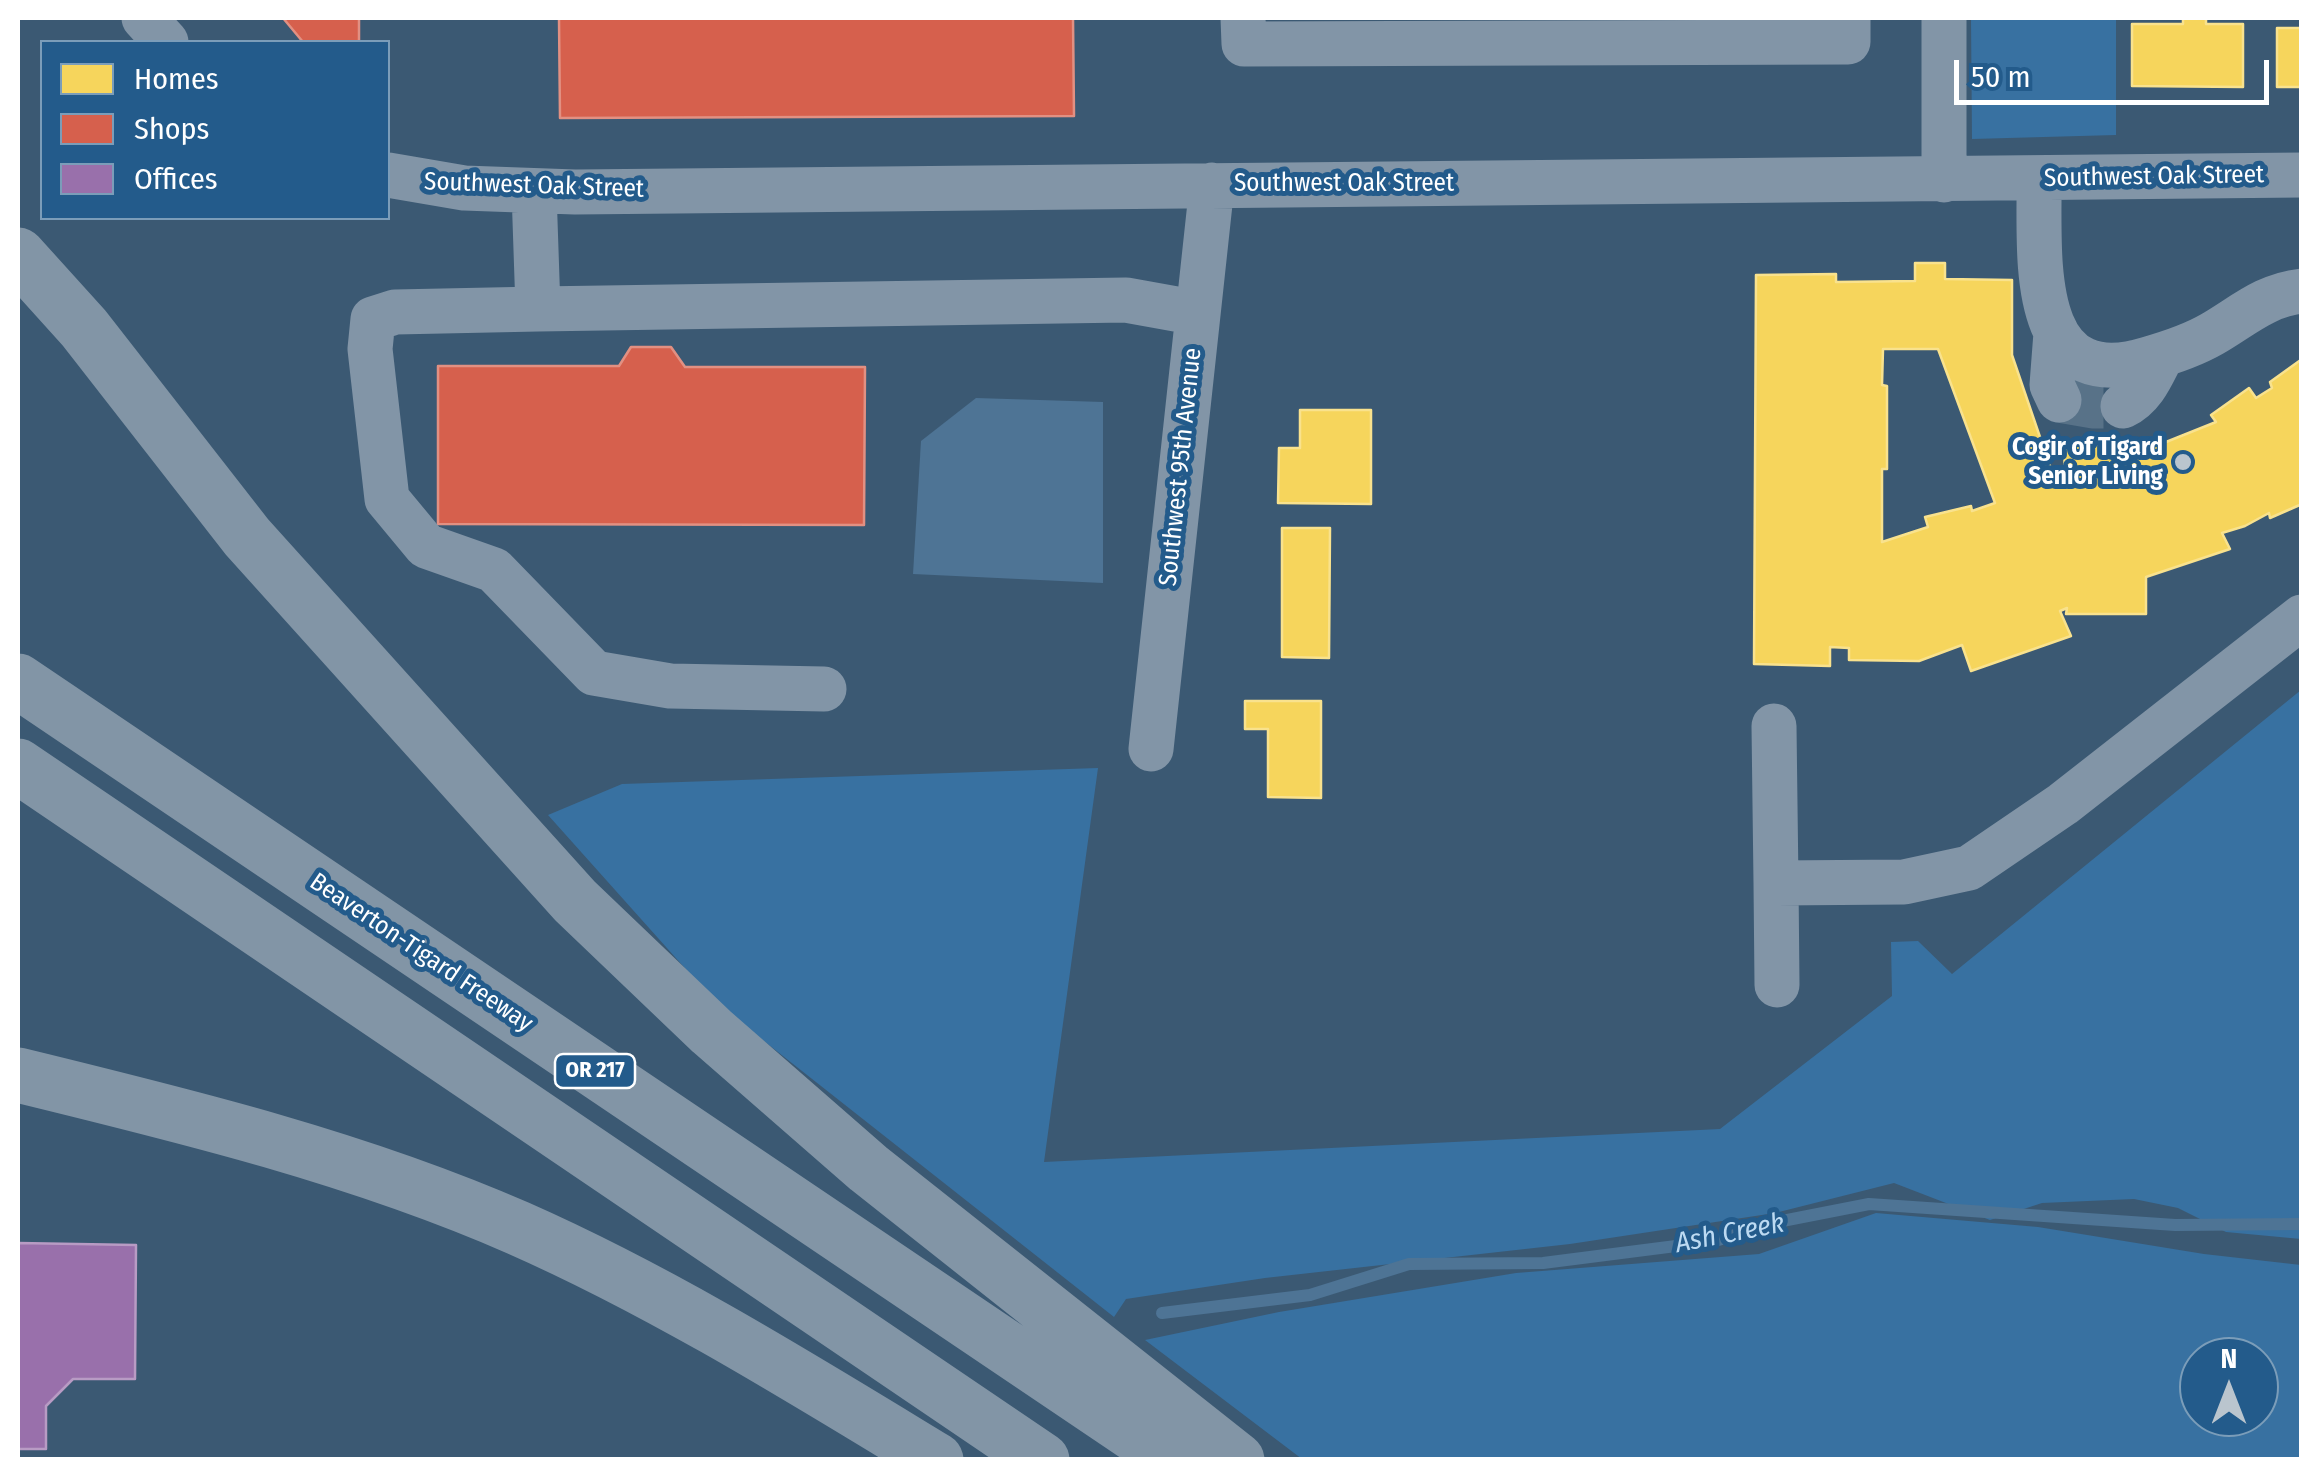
<!DOCTYPE html>
<html>
<head>
<meta charset="utf-8">
<style>
	body { margin:0 }
	#map { position:relative; width:2319px; height:1477px; overflow:hidden; background:#3b5973; font-family:"Fira Sans Condensed",sans-serif }
	canvas { display:block }
	.frame { position:absolute; inset:0; border:20px solid #fff; pointer-events:none }
	.legend { position:absolute; left:40px; top:40px; width:350px; height:180px; box-sizing:border-box; background:#235b8b; border:2px solid #7b9db9; margin:0; padding:12px 18px; list-style:none; font-size:30px; color:#fff }
	.legend li { display:flex; align-items:center; gap:20px; height:50px }
	.legend b { width:50px; border:2px solid #7b9db9 }
	.north { position:absolute; left:2179px; top:1337px; width:100px; height:100px; box-sizing:border-box; background:#235b8b; border:2px solid #7b9db9; border-radius:50%; rotate:0deg; font-size:28px; font-weight:700; line-height:40px; text-align:center; color:#fff }
	.north::after { content:''; display:block; margin:auto; width:35px; height:45px; background:#bac5ce; clip-path:polygon(50% 0,100% 100%,50% 72%,0 100%) }
	.scale { position:absolute; left:1954px; top:60px; width:315px; height:45px; box-sizing:border-box; border:5px solid #fff; border-top:0; padding-left:12px; font-size:30px; line-height:35px; white-space:nowrap; color:#fff; -webkit-text-stroke:8px #235b8b; paint-order:stroke }
</style>
</head>
<body>
<div id="map">
<canvas width="2319" height="1477"></canvas>
<div class="frame"></div>
<ul class="legend">
<li><b style="height:28px;background:#f6d55c"></b>Homes</li>
<li><b style="height:28px;background:#d6604d"></b>Shops</li>
<li><b style="height:28px;background:#9970ab"></b>Offices</li>
</ul>
<div class="north">N</div>
<div class="scale">50 m</div>
</div>
<script>
const ctx = document.querySelector('canvas').getContext('2d');
ctx.lineJoin = 'round';
function fillPath(path, color) {
  ctx.fillStyle = color;
  ctx.fill(path, 'evenodd');
}
function trace(path, color, width, dash) {
  ctx.strokeStyle = color;
  ctx.lineWidth = width;
  ctx.lineCap = dash ? 'butt' : 'round';
  ctx.setLineDash(dash || []);
  ctx.stroke(path);
}
function drawText(font, color, halo, rows, align = 'center') {
  ctx.font = font + ' "Fira Sans Condensed",sans-serif';
  ctx.lineWidth = 10;
  ctx.setLineDash([]);
  ctx.textBaseline = 'middle';
  ctx.strokeStyle = halo;
  ctx.fillStyle = color;
  for (const [text, x, y, turn = 0] of rows) {
    ctx.save();
    ctx.translate(x, y);
    ctx.rotate((+turn || 0) * Math.PI / 180);
    ctx.textAlign = isNaN(turn) ? turn : align;
    if (halo) ctx.strokeText(text, 0, 0);
    ctx.fillText(text, 0, 0);
    ctx.restore();
  }
}
fillPath(new Path2D(`
	M1971,18H2116V135L1972,139Z
	M2301,690V1239L2226,1232L2178,1208L2134,1199L2042,1203L1990,1220L1894,1183L1775,1213L1570,1244L1265,1278L1126,1299L1114,1317L717,1004L548,815L622,784L1098,768L1044,1162L1720,1129L1892,996L1891,942L1918,941L1952,974Z
	M1876,1213L2038,1227L2204,1254L2301,1265V1459H1302L1145,1340L1279,1312L1516,1273L1759,1254ZM2199,1357H2259V1417H2199Z`), '#3871a1');
fillPath(new Path2D(`
	M976,398L1103,402V583L913,574L921,441Z`), '#4e7495');
const homes = new Path2D(`
	M2183,18H2206V24H2243V87L2132,86V24H2183Z
	M2302,18V87H2277V28H2301Z
	M1915,263H1945V279L2012,280V355L2055,481L2064,478L2065,444L2125,445L2128,455L2141,450L2139,445L2162,435L2166,442L2216,422L2211,415L2249,388L2256,398L2272,388L2270,382L2302,359V504L2270,518L2269,513L2245,526L2222,533L2230,549L2146,577V614H2066L2067,608L2060,611L2071,636L1971,671L1962,645L1919,661L1849,660V648L1830,647V666L1754,664L1756,275L1836,274V282L1915,281ZM1883,349H1938L1995,503L1972,511L1971,506L1925,517L1928,527L1882,542V469H1887V386L1882,385Z
	M1300,410H1371V504L1278,503L1279,448H1300Z
	M1282,528H1330L1329,658L1282,657Z
	M1245,701H1321V798L1268,797V729H1245Z`);
fillPath(homes, '#f6d55c');
trace(homes, '#f9e28d', 2.5);
const shops = new Path2D(`
	M283,18H359V42H303Z
	M559,18H1073L1074,116L560,118Z
	M631,347H671L685,367H865L864,525L438,524V366H619Z`);
fillPath(shops, '#d6604d');
trace(shops, '#e29082', 2.5);
const offices = new Path2D(`
	M18,1243L136,1245L135,1379H73L46,1406V1449H18Z`);
fillPath(offices, '#9970ab');
trace(offices, '#b89bc4', 2.5);
trace(new Path2D(`
	M1162,1313L1310,1295L1409,1264L1543,1263L1715,1241L1772,1223L1869,1204L2175,1225L2302,1224`), '#4e7495', 12);
trace(new Path2D(`
	M2059,400L2094,406H2123`), '#587288', 45, [45, 22]);
trace(new Path2D(`
	M144,18L166,42
	M1243,18L1244,44L1848,42V18
	M1944,18V180
	M388,175L464,188L575,192L2302,175
	M2039,179C2040,257 2026,396 2148,359C2169,353 2193,345 2212,334C2243,316 2265,295 2302,291
	M534,191L538,309L1126,300L1198,313
	M538,309L395,312L373,319L370,349L387,499L426,546L494,570L594,673L670,686L824,689
	M2056,333L2052,385L2059,400
	M2123,406C2144,396 2152,374 2162,355
	M1774,726L1776,883L1904,882L1969,868L2063,804L2302,617
	M1151,749L1212,185
	M1776,883L1777,985`), '#8295a7', 45);
trace(new Path2D(`
	M18,255L84,328L247,537L575,901L711,1031L868,1168L1237,1460
	M18,681L1173,1460
	M18,766L1042,1460
	M18,1075C186,1116 358,1158 518,1228C663,1292 801,1378 936,1460`), '#8295a6', 55);
for (const [x, y, r, color] of [
	[2183,462,10,"#bac5ce"]
]) {
  const dot = new Path2D();
  dot.arc(x, y, r, 0, 2 * Math.PI);
  ctx.fillStyle = color;
  ctx.fill(dot);
  trace(dot, '#235b8b', 4);
}
for (const [x, y, w] of [
	[595,1071,80]
]) {
  const box = new Path2D();
  box.roundRect(x - w / 2, y - 17, w, 34, 8);
  ctx.fillStyle = '#235b8b';
  ctx.fill(box);
  trace(box, '#fff', 2.5);
}
drawText('bold 22px', '#fff', null, [
	["OR 217",595,1071]
]);
drawText('25px', '#fff', '#235b8b', [
	["Southwest Oak Street",2154,177,-1],
	["Southwest Oak Street",1344,184],
	["Southwest Oak Street",534,186,2],
	["Southwest 95th Avenue",1181,467,-84],
	["Beaverton-Tigard Freeway",421,953,34]
]);
drawText('bold 25px', '#fff', '#235b8b', [
	["Cogir of Tigard",2163,448],
	["Senior Living",2163,477]
], 'right');
drawText('italic 28px', '#bcdaf2', '#235b8b', [
	["Ash Creek",1730,1234,-11]
]);
</script>
</body>
</html>
